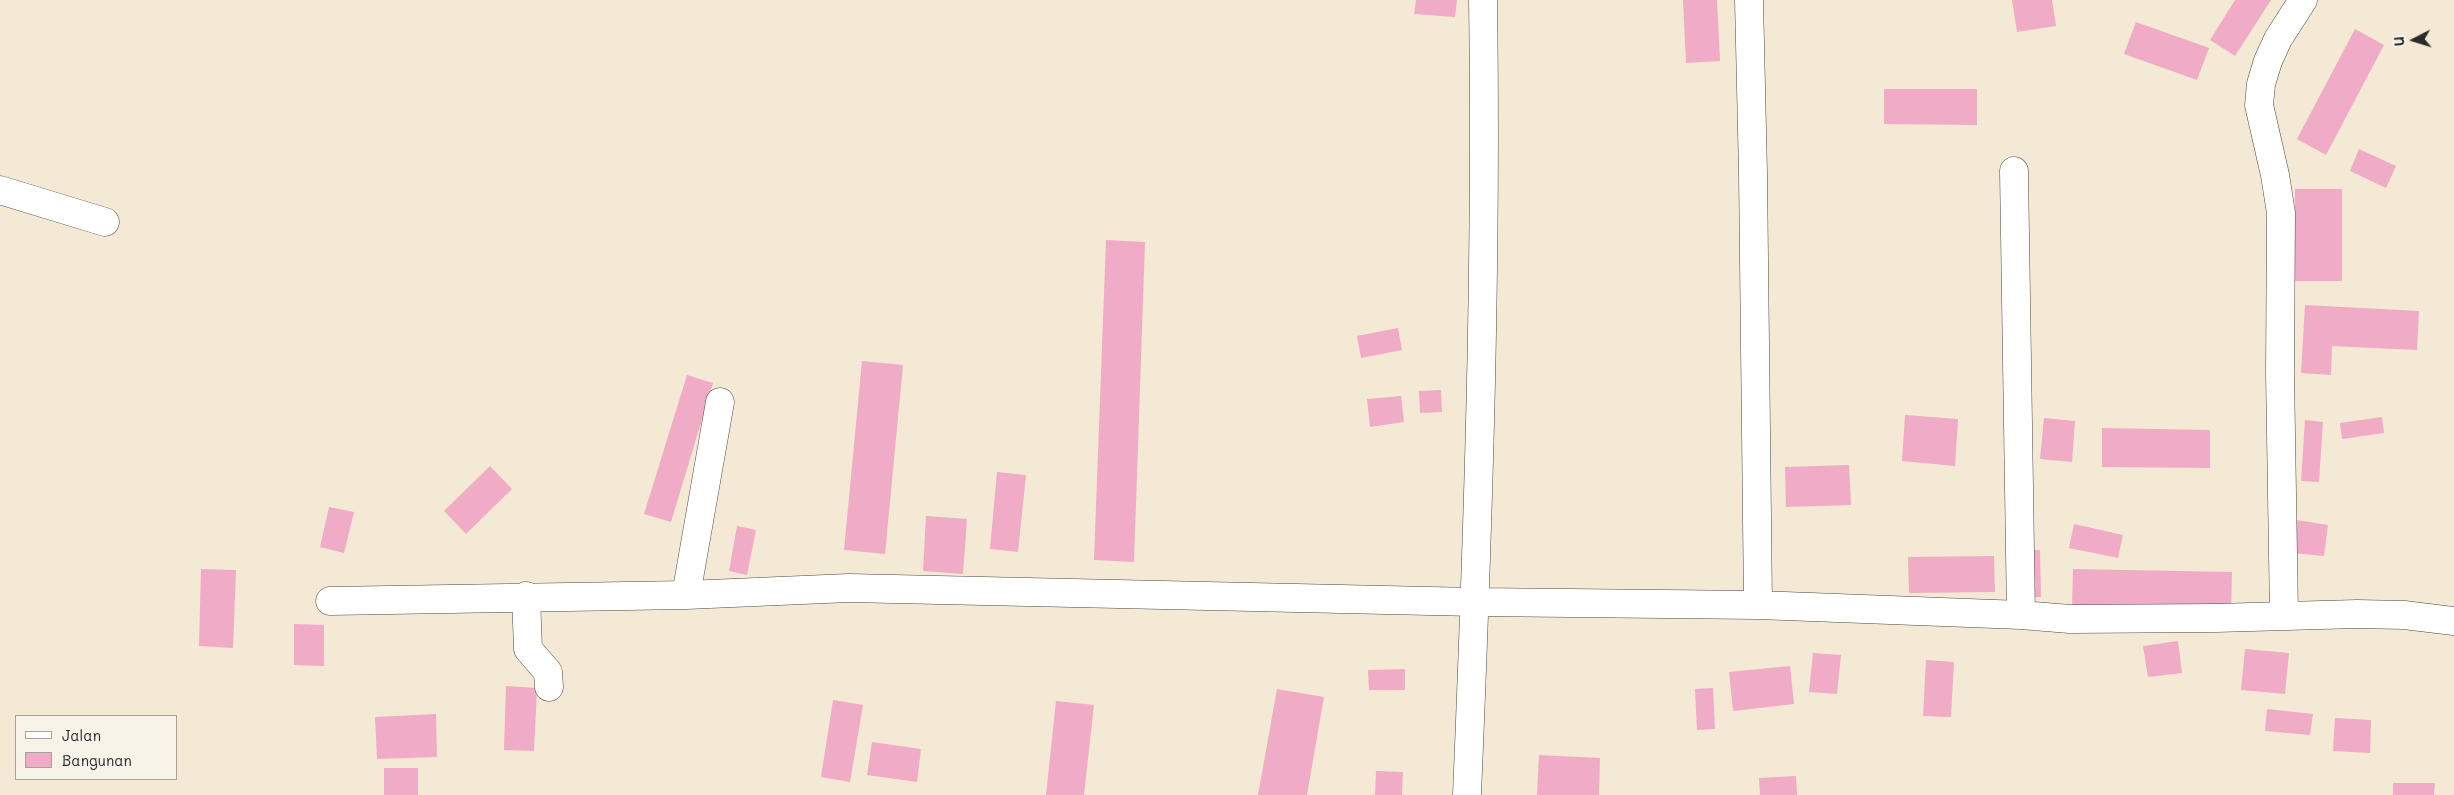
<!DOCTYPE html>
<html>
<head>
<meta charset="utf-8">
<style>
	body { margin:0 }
	#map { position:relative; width:2454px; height:795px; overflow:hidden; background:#f3e9d4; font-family:Mali,sans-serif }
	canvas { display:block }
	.legend { position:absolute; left:15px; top:715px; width:162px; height:65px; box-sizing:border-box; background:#f7f3e8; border:1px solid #a5a39c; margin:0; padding:6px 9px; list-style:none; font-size:15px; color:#2b2b2b }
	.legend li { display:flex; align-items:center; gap:10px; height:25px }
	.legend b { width:25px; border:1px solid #a5a39c }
	.north { position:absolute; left:2389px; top:15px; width:50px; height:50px; -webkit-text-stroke:4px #f7f3e8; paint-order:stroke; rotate:265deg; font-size:14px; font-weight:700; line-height:20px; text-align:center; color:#2b2b2b }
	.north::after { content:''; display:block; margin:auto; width:18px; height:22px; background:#2b2b2b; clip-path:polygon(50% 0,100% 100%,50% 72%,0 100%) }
</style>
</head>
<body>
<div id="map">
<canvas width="2454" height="795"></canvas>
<ul class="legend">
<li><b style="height:6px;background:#fff"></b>Jalan</li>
<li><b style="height:14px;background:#f0abc7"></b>Bangunan</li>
</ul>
<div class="north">U</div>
</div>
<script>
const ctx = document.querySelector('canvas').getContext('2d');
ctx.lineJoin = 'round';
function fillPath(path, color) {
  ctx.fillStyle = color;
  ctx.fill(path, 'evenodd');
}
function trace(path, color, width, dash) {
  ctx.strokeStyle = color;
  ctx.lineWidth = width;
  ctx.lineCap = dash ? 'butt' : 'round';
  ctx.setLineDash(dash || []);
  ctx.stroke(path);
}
fillPath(new Path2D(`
	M1416,0H1457L1455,17L1414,14Z
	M1683,0H1717L1720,61L1686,63Z
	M2012,0H2052L2056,26L2017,32Z
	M2235,0H2271L2235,56L2210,40Z
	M2136,22L2209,48L2197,80L2124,54Z
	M2355,29L2384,45L2326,155L2297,139Z
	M1884,89H1977V125L1884,124Z
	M2359,149L2396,166L2386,188L2350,171Z
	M2295,189H2342V281H2295Z
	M1106,240L1145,242L1134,562L1094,560Z
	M2305,305L2419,311L2417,350L2332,346L2331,375L2301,373Z
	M1398,328L1402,350L1361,358L1357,336Z
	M862,361L903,365L885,554L844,550Z
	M687,375L713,383L671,522L644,514Z
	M1441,390L1442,412L1420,413L1419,391Z
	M1401,396L1404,422L1370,427L1367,399Z
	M1905,415L1958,419L1955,466L1902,461Z
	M2382,417L2384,433L2342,439L2340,423Z
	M2044,418L2075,421L2072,462L2040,459Z
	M2305,420L2323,422L2319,482L2301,481Z
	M2102,428L2210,430V468L2102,467Z
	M1849,465L1851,505L1786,507L1785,467Z
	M490,466L512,489L466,534L444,511Z
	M997,472L1026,475L1018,552L990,549Z
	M329,507L354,512L344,553L320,547Z
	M926,516L967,519L963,574L923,571Z
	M2296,520L2328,525L2324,556L2293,553Z
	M2074,524L2123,535L2118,558L2069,548Z
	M737,526L756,530L747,575L729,571Z
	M2025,550H2040L2041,597H2025Z
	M1994,556L1995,592L1909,593L1908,557Z
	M201,569L236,570L233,648L199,646Z
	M2073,569L2232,572L2231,612L2072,608Z
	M294,624L324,625V666L294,665Z
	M2178,641L2182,673L2148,677L2143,646Z
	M2245,649L2289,653L2285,694L2241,690Z
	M1813,653L1841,655L1837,694L1809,692Z
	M1926,660L1954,662L1951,717L1923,716Z
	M1790,666L1794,704L1733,711L1729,672Z
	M1405,669V690H1369L1368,670Z
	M506,686L537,688L534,751L504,750Z
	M1713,688L1715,729L1697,730L1695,689Z
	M1277,689L1324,697L1307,795H1258Z
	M833,700L863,705L850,782L821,777Z
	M1056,701L1094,705L1084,795H1046Z
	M2267,709L2313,714L2310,735L2265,731Z
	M436,714L437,757L377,759L375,717Z
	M2335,718L2371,720L2370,753L2333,751Z
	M872,742L921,749L917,782L867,775Z
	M1539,755L1600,758L1599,795H1537Z
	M384,768H418V795H384Z
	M1376,771L1403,772L1402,795H1375Z
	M1796,776L1797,795H1760L1759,778Z
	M2393,783H2435L2434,795H2393Z`), '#f0abc7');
const minor = new Path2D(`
	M1749,0L1753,173L1758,605
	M2014,171L2021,615
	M0,190L105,222
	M686,595L720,402
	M526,596L528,649L548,672L549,687
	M330,601L686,595L849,588L1475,602L1758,605L2021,615L2070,619L2216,618L2357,614L2404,615L2454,621
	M2284,615L2280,373L2281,213L2275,175L2259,105L2261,84L2268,61L2278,39L2303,0
	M1467,795C1478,530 1487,265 1483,0`);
trace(minor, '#494844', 29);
trace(minor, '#fff', 28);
</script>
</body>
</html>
